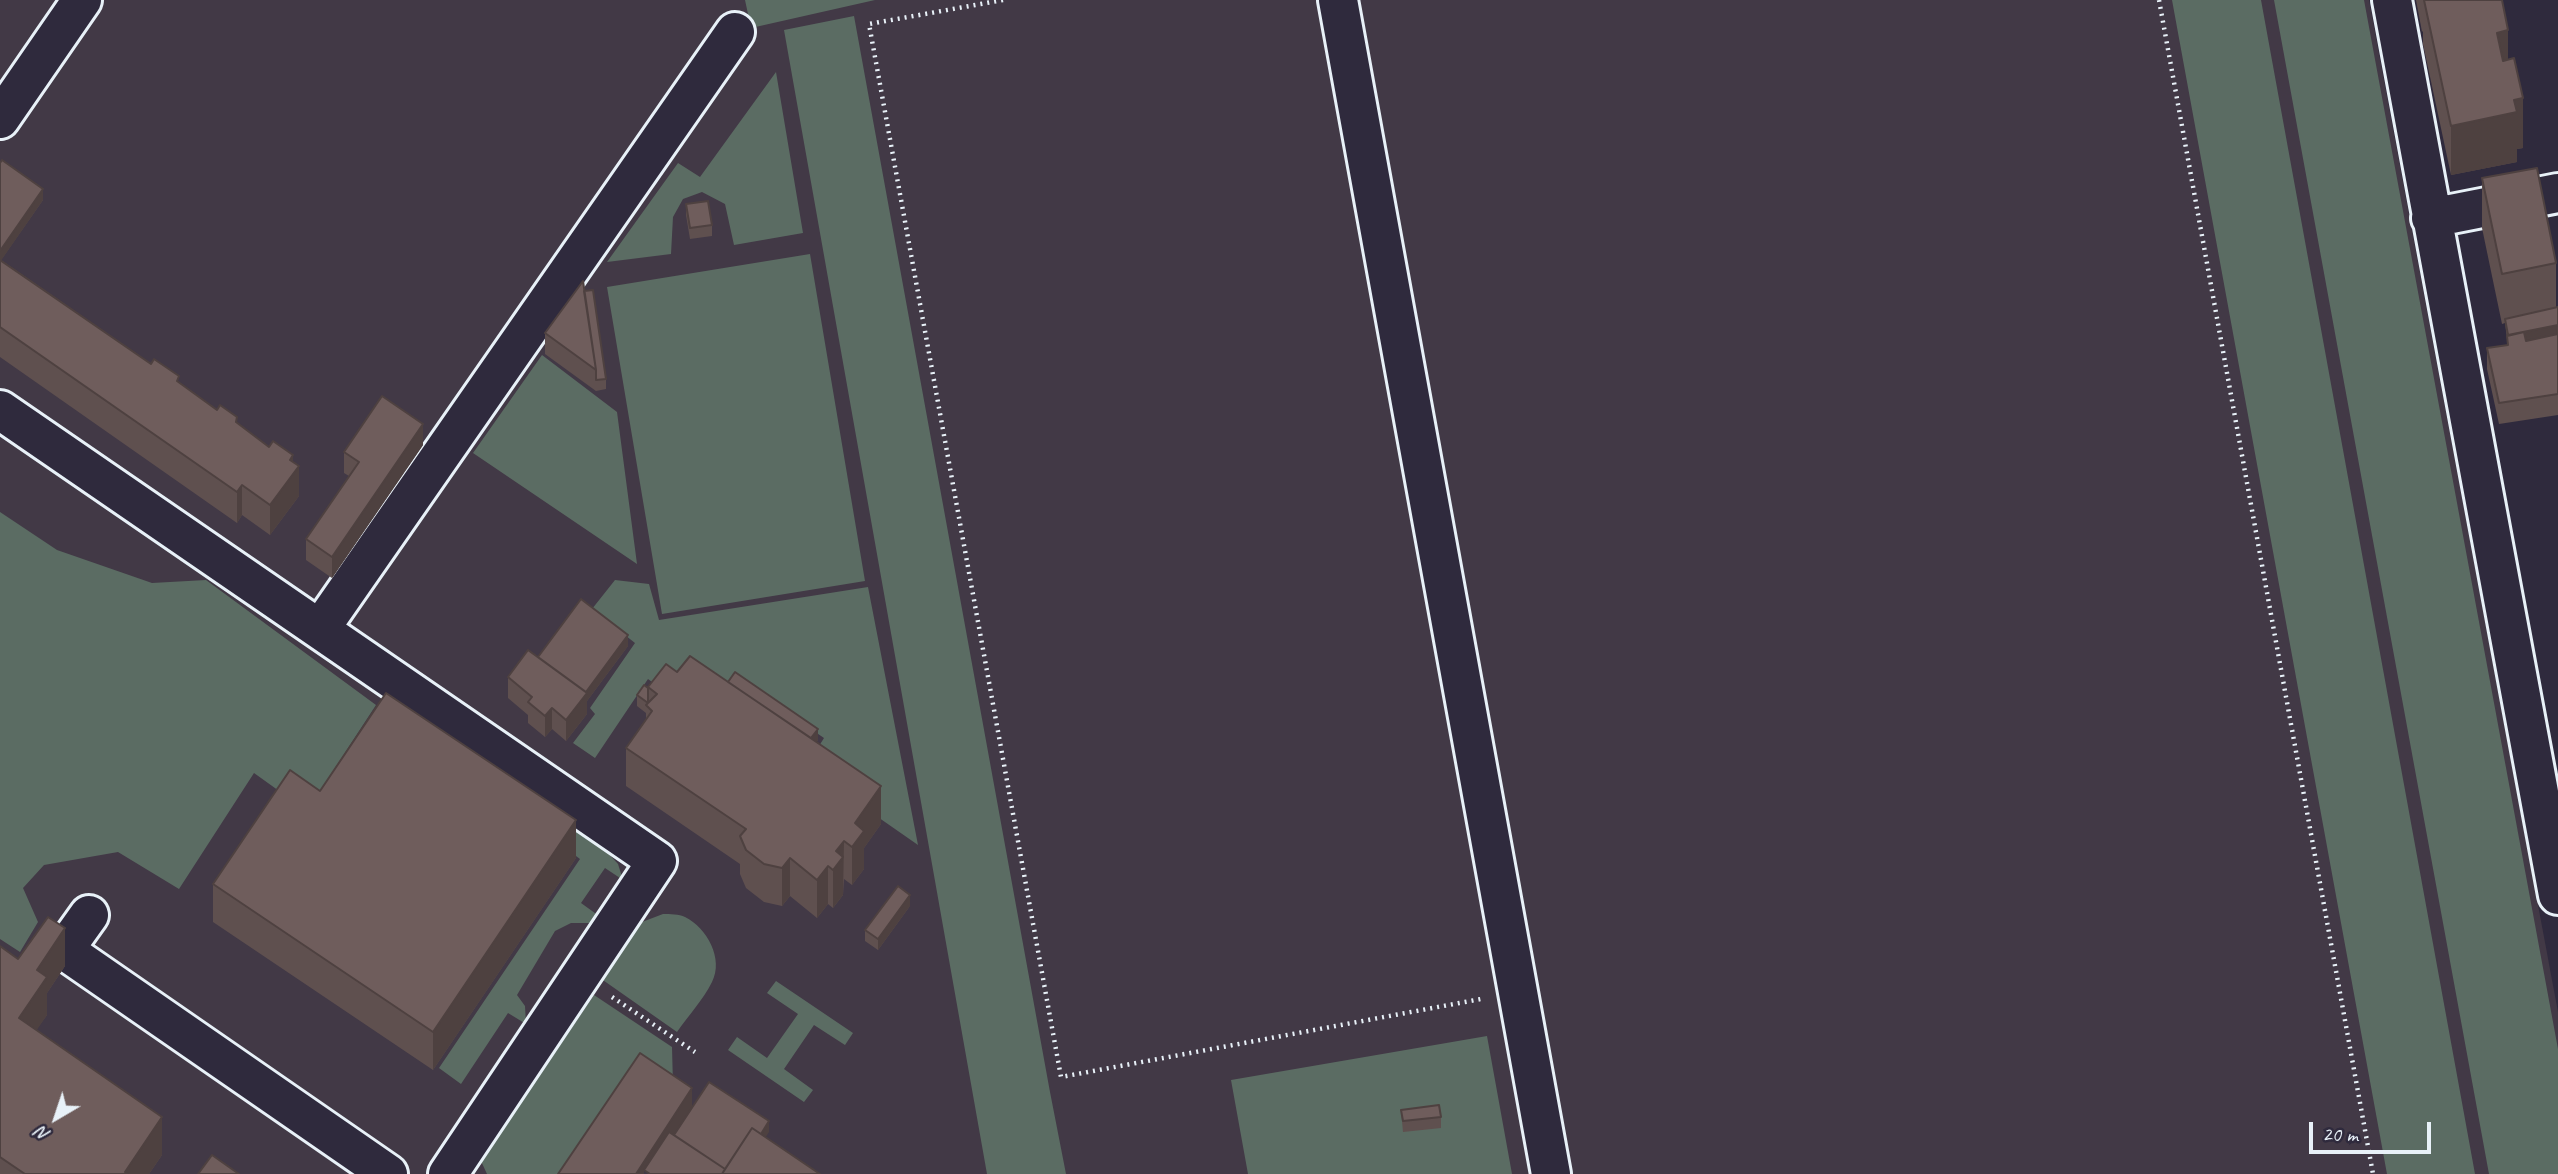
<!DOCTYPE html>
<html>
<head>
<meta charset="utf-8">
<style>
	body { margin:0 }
	#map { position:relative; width:2558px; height:1174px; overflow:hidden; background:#2f2a3d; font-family:Caveat,sans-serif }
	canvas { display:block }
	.north { position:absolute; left:21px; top:1083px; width:70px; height:70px; -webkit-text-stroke:5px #2f2a3d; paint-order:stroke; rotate:219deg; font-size:19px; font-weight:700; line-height:28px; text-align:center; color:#e8f1f8 }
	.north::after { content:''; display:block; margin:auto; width:24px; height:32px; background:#e8f1f8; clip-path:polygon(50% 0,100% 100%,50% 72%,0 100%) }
	.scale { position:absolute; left:2309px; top:1122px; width:122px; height:32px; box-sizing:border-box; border:4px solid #e8f1f8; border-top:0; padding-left:9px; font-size:21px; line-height:24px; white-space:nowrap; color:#e8f1f8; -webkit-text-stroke:5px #2f2a3d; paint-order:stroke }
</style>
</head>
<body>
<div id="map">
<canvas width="2558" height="1174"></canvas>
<div class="north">N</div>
<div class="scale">20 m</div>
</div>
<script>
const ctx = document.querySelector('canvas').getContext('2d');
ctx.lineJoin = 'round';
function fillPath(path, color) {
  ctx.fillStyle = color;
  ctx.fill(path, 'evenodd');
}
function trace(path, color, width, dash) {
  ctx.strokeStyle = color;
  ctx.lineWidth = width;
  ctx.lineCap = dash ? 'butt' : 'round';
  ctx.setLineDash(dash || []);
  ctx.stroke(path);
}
fillPath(new Path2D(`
	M0,0H2369L2558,1012V1174H0Z`), '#423946');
fillPath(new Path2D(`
	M745,0H875L751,28Z
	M2172,0H2261L2475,1174H2387Z
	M2274,0H2364L2558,1049V1174H2489Z
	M854,16L1050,1092L1066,1174H987L784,30Z
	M776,72L803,233L734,245L725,204L702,192L683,199L673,217L671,254L607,262L678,163L700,177Z
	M810,254L865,581L662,614L607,287Z
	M542,355L617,412L637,564L473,453Z
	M0,512L57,550L152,583L206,580L376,705L307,811L254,773L179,889L118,852L44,865L23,888L38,922L20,952L0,939Z
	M615,580L649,584L659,620L868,587L918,845L806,767L824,738L733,676L715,703L679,702L648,679L595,758L573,743L595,714L590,708L635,643L592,609Z
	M564,822L607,852L618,864L623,880L605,868L581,903L599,916L593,923H571L555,931L517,995L525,1006L526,1024L508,1013L461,1084L439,1068L580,859L552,838Z
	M663,914C670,914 679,914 685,917C707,928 724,959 712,982C703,1000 688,1016 677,1032L600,978L642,922Z
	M776,981L853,1033L845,1045L814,1025L784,1069L813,1090L804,1102L728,1050L737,1037L767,1058L798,1014L767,993Z
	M594,995L672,1047L673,1085L573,1174H487L481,1161Z
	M1487,1036L1512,1174H1248L1231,1080Z`), '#5b6c63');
const minor = new Path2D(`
	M1338,0L1551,1174
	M2392,0L2558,895
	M0,119L82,0
	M2431,218L2558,193
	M0,410L657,861L448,1174
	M320,629L735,32
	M89,915L64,950L388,1174`);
trace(minor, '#e8f1f8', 44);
trace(new Path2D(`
	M1003,0L869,24L1061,1077L1481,999
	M2159,0L2373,1174
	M612,997L695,1052`), '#e8f1f8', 4.5, [2, 5]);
trace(minor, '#2f2a3d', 38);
fillPath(new Path2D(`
	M2416,0H2502L2508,60L2523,148L2517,149V162L2451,175L2423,44V31L2422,32Z
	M0,163L43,200L1,260L179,383L269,447L293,462L299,496L270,535L242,515L237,523L0,357Z
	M2482,178L2556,263V308L2558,307V415L2499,424L2487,369V348L2507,346V339L2505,323L2502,324L2482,228Z
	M686,204L712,225V236L690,239L686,215Z
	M584,291L606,379V389L596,391L545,354V333Z
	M423,445L332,578L306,560V539L349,476L344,473V452Z
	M628,646L587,701V714L566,741L552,729L545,737L528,723V715L508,698V677L538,657Z
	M677,672L728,682L818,740L816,742L881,824L864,848V869L852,885L844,879L843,895L833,908L828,904L817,918L790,896L782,906L764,902L746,888L740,874V864L626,786V748L646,720V713L637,706V695Z
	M576,858L433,1070L213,922V884Z
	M910,906L878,950L865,941V930Z
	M0,946L18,959L65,966L47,993V1015L36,1030L162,1155L149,1174H0Z
	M1401,1110L1441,1117V1128L1403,1132Z`), '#5f504f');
fillPath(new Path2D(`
	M2508,30V80L2497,82V33Z
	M2523,98V148L2517,149V162L2451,175V126L2514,100Z
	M43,189V200L0,262V251Z
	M2558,325V336L2508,347V336Z
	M423,424V445L332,578V557Z
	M293,455V474L299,466V496L270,535V505L290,460Z
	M242,485V515L237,523V492Z
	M628,635V646L587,701V714L566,741V720Z
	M552,708V729L545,737V716Z
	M818,729V740L797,767V756Z
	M881,786V824L864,848V869L852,885V847L855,823Z
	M576,820V858L433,1070V1032Z
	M844,841L843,895L833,908V870L836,851Z
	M790,858V896L782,906V868Z
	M828,866V904L817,918V880Z
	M910,895V906L878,950V939Z
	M65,928V966L47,993V1015L19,1056V1018L37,970Z
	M692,1088V1118L644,1170V1174H636Z
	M162,1117V1155L149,1174H125V1172Z
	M769,1121V1132L741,1174H734Z`), '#4e4140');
const building = new Path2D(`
	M2424,0H2502L2508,30L2497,33L2503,61L2514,58L2523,98L2514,100L2517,112L2451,126Z
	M2,160L43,189L0,251V163Z
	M2537,168L2556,263L2502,274L2482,178Z
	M708,201L712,225L690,228L686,204Z
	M0,260L151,364L154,359L179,376L177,381L217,410L220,405L237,417L236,422L269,447L273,441L293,455L290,460L299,466L270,505L242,485L237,492L0,327Z
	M583,281L596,370L545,333Z
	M593,290L606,379L596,380V370L584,291Z
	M2558,307V325L2508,335L2505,319Z
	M2524,332L2526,341L2558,334V394L2499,403L2487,348L2508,345L2507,336Z
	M382,396L423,424L332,557L306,539L359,462L344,452Z
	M581,599L628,635L586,692L538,657Z
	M528,650L587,693L566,720L552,708L545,716L528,702L532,697L508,677Z
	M690,656L881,786L855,823L864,831L852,847L844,841L836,851L843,857L833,870L828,866L817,880L790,858L782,868L764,864L746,850L740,836L746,829L626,748L652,711L646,705L657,694L648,687L666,664L677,672Z
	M735,672L818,729L811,738L728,682Z
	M644,685L648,688V703L637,695Z
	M386,693L576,820L433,1032L213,884L290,770L320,791Z
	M898,886L910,895L878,939L865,930Z
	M48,917L65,928L37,970L47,977L19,1018L162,1117L125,1172L128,1174H25L0,1157V946L18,959Z
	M640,1053L692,1088L636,1174H558Z
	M709,1082L769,1121L761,1134L752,1128L725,1169L674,1135Z
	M1439,1105L1441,1117L1403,1121L1401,1110Z
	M752,1128L820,1174H722Z
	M669,1132L725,1169L722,1174H650L644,1170Z
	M212,1155L239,1174H198Z`);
fillPath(building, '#6f5d5c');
trace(building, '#4e4140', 2);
</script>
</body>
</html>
